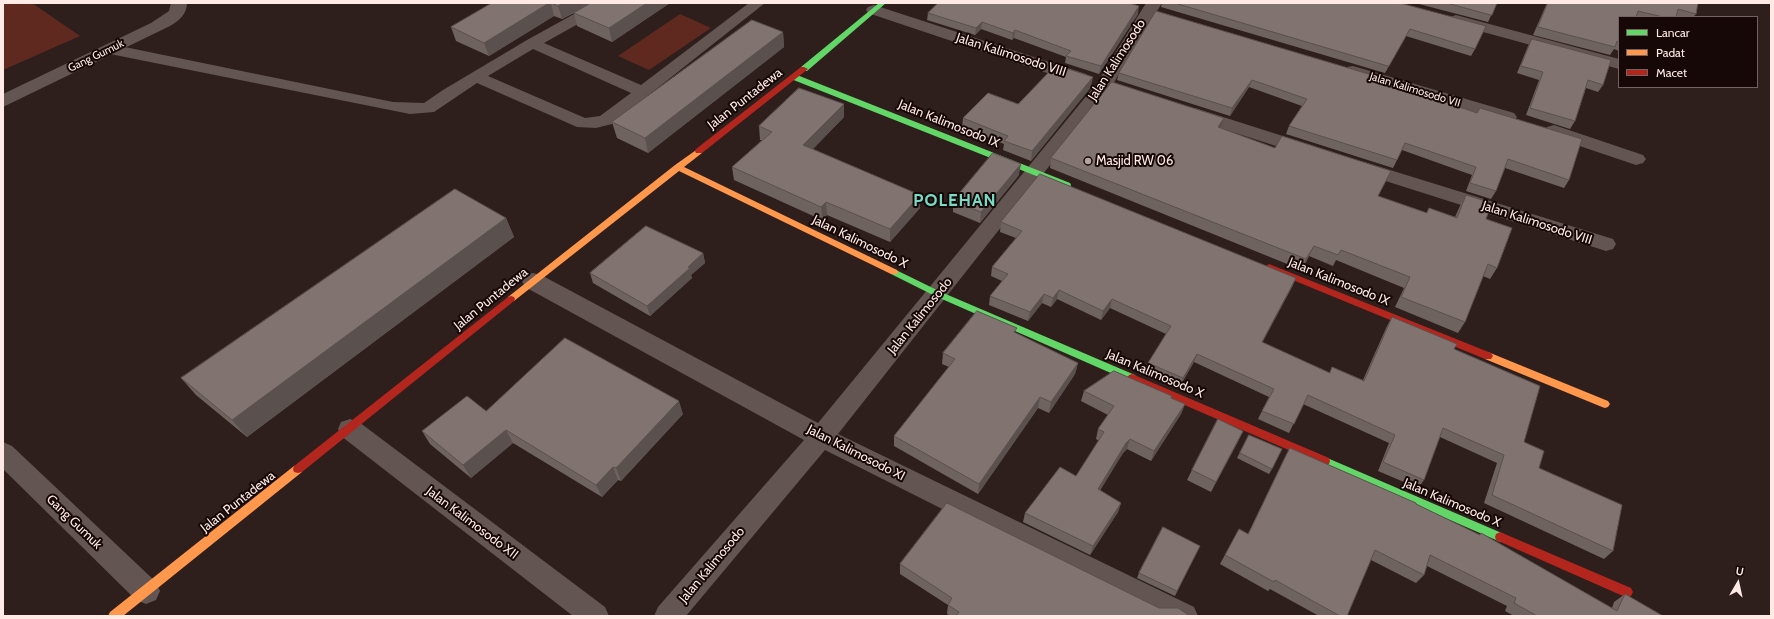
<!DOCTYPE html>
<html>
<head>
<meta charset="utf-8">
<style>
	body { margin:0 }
	#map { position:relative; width:1774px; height:619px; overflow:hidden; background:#2e1f1c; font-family:Cabin,sans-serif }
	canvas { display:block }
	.frame { position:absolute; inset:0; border:4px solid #ffeae6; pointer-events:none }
	.legend { position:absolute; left:1618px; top:16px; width:140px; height:72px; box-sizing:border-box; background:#150806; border:1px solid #736260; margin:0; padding:5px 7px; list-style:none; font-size:12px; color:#ffeae6 }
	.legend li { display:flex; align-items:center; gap:8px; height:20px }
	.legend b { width:20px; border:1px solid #736260 }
	.north { position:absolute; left:1718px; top:563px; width:40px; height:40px; -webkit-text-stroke:3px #150806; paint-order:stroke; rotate:9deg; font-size:11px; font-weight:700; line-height:16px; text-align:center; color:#ffeae6 }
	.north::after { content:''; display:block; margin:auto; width:14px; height:18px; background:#ffeae6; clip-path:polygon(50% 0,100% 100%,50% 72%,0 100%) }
</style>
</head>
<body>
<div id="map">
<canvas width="1774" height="619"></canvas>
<div class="frame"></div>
<ul class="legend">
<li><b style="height:5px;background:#63d668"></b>Lancar</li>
<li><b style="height:5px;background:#ff974d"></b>Padat</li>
<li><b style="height:5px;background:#b3261e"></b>Macet</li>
</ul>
<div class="north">U</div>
</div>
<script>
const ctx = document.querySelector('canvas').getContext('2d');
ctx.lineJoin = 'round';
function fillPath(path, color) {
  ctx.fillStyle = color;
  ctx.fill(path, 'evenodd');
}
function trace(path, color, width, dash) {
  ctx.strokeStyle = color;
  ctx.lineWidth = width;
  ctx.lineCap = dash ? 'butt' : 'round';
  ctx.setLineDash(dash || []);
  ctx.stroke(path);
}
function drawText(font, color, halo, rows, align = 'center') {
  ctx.font = font + ' Cabin,sans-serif';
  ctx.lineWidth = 4;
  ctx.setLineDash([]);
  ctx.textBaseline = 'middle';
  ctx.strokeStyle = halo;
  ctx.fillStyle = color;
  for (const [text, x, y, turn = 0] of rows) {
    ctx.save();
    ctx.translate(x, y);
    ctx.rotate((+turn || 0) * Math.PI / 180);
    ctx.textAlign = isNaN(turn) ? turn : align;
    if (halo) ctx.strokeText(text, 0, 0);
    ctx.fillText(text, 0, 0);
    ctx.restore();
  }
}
fillPath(new Path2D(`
	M3,3H32L80,36L3,70Z
	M680,14L711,28L649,70L618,56Z`), '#5f291f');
fillPath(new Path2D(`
	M594,3H612L610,6L544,43L641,85L749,3H765L612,124L596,128L577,127L477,83L434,112L410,114L110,54L105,52L102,49L105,46L110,44L393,102L424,103L443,90L527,40ZM533,49L631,93L600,116L585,118L488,76Z`), '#625552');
fillPath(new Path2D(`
	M171,3H187C187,14 179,21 170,26L3,107V94L151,23L169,11Z
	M1146,3H1162L1110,89L838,434L1194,607L1198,616H1155L825,450L686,616H654L658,607L804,440L525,287L522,281L525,275L533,273L541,275L818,423L1097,83Z
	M874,5L1086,74L1089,78L1086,82L1080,83L1074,82L868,13L866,10L868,7Z
	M1456,15L1619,59V69L1450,23L1448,20L1450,17Z
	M1353,66L1514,113L1517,117L1514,121L1508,123L1347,75L1344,71L1347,67Z
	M1195,108L1314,146L1316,150L1314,154L1307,156L1189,118L1186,114L1189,110Z
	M1554,125L1643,155L1646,159L1643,163L1636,165L1547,135L1545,131L1547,127Z
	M1361,161L1613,239L1616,244L1613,249L1606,251L1354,171L1351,167L1354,163Z
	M350,419L359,422L605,607L609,616H573L341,436L338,429L341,422Z
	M3,442L12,446L156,582L160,591L156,600L146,604L136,600L3,469Z`), '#625552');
fillPath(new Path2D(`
	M879,3H886L807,71H801V67Z
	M791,75H797L1070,183L1071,185L1070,187H1064L791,79Z
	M894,269L941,292L1135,375L1137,378L1135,381H1129L935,296L891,274L890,272L891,270Z
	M1325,457L1504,534L1505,537L1504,540L1500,542L1496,540L1321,464L1320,461L1321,458Z`), '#63d668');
fillPath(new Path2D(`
	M699,148L702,149L703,151L702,153L684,167L897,270L898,272L897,274H891L679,171L514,301H508L507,299L508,297L675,165Z
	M1488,352L1608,401L1610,404L1608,407L1605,408L1602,407L1485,359L1483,356L1485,353Z
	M298,465L302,466L303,469L302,472L123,616H108L110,612L294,466Z`), '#ff974d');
fillPath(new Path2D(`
	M801,67H804L808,69L702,153H696L695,151L696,149Z
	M1269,264L1491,353L1493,356L1491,359H1485L1266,269L1265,267Z
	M511,296L514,297L515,299L514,301L302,472L298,473L294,472L293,469L294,466L508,297Z
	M1132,374L1329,458L1330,461L1329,464L1325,465L1321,464L1129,381L1127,378L1129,375Z
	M1500,532L1631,588L1633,592L1631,596L1627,597L1623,596L1496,540L1495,537L1496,534Z`), '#b3261e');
fillPath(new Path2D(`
	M492,3H670L612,42L577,26L574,13L562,19L554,16L489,56L456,41L451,27Z
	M1162,3H1400L1475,49L1471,56L1406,36L1385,73L1161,7Z
	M1415,3H1497L1488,22Z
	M1547,3H1698L1696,14L1693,17H1619V51L1614,49L1610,55L1533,35Z
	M928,13L1138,14L1099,74L1065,63L1066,57L1014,38L1012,40L981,29L975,35L927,20Z
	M783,32L784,47L648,153L617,138L612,122Z
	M1532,39L1603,85L1598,92L1586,88L1575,121L1570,129L1526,115L1539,80L1517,73L1528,46Z
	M1119,73L1381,80L1477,113L1480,108L1569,180L1564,188L1505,168L1496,191L1491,199L1466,191L1472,175L1402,150L1393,168L1286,134L1289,126L1302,106L1249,87L1230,116L1117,80Z
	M1091,87L1031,161L1003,150L1004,144L962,127L963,118Z
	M844,117L813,149L920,195V208L890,242L827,215L822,220L734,180L732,167L762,140H760L759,126Z
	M1224,118L1221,128L1378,196L1426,213L1429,208L1455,217L1460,206L1466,195L1486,219L1497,268L1490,279L1483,276L1465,322L1458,333L1395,307L1404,288L1336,260L1333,266L1309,256L1302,270L1050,168L1051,158Z
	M1019,175L980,223L953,212V201Z
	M506,218L514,237L247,437L196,395L181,378Z
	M1001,222L1296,278L1292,287L1262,342L1329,373L1332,367L1363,380L1387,326L1392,317L1454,349L1524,442L1539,468L1613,551L1604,559L1484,503L1497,463L1440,437L1424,480L1418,488L1378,471L1389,443L1303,404L1289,433L1258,419L1269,397L1194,362L1180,386L1145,371L1148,363L1166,334L1110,308L1101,320L1057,299L1051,307L1042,303L1028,321L989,305L990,296L1002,281L991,276L992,267L1016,238L1000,232Z
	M703,253L705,263L691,275L692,278L650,316L593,283L590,273Z
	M1016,333L1078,363L1075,374L1049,413L1038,408L978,494L894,446V436L949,367L942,364L943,353Z
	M1084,391L1172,398L1185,404L1181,414L1151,461L1127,449L1123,453L1100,490L1121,503L1118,512L1090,555L1023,522L1025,513L1076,476L1099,441L1096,439L1098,429L1108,415L1081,401Z
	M486,411L683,414L621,481L618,480L602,497L513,443L471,478L430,444L422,431Z
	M1243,431L1211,492L1187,480L1192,470Z
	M1249,435L1272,469L1269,474L1237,458Z
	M1290,448L1416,504L1479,535L1481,533L1612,608L1614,602L1625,594L1663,616H1514L1505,611L1507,606L1427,566L1424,575L1416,583L1371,560L1347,616H1319L1270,589L1268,591L1220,564L1239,529L1248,534L1285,457Z
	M1200,546L1175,596L1137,578L1139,573Z
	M900,564L1159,608L1190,616H951L947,614L948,605L900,574Z`), '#6f6360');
fillPath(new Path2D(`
	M549,3H551L554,16L489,56L484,43Z
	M563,3H591L562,19L558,6Z
	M647,3H670L612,42L609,28Z
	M1139,6L1138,14L1099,74L1101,66Z
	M982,22L981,29L975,35L976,28Z
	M1015,30L1014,38L1012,40L1013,33Z
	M783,32L784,47L648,153L645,138Z
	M1093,77L1091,87L1031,161L1032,151Z
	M1252,80L1249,87L1230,116L1232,108Z
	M844,104V117L804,158L803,145Z
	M1224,118L1221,129L1218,127Z
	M1021,164L1019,175L980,223L981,212Z
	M920,195V208L890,242V229Z
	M826,202L827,215L822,220L821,207Z
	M506,218L514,237L247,437L232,420Z
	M1314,246L1302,270L1306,259Z
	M703,253L705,263L691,275L692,278L650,316L647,306Z
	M1296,278L1292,287L1258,351L1262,342Z
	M1059,290L1057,299L1051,307L1053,298Z
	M1044,294L1042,303L1028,321L1030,312Z
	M1112,299L1110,308L1101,320L1103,311Z
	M1197,354L1194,362L1180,386L1183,378Z
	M1078,363L1075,374L1049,413L1051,402Z
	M1040,397L1038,408L978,494L979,484Z
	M679,401L683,414L621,481L616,468Z
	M1185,404L1181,414L1151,461L1154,451Z
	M506,430L513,443L471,478L463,465Z
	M1243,431L1238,442L1211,492L1216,482Z
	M1130,439L1127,449L1123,453L1095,499L1098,489L1126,443Z
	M613,467L618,480L602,497L596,485Z
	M1121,503L1118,512L1090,555L1093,546Z`), '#5a504e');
const building = new Path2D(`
	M492,3H549L484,43L451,27Z
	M552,3H563L558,6Z
	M591,3H647L609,28L574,13Z
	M938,3H1129L1139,6L1101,66L1066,56L1071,51L1015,30L1013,33L982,22L976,28L928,13Z
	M1175,3H1400L1486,26L1475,49L1410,29L1389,66Z
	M1447,3H1497L1492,15Z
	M1548,3H1698L1696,14L1678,9L1676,17H1663L1638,11L1636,17H1619V42L1617,41L1615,47L1538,27Z
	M1156,11L1382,78L1381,80L1477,113L1480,108L1582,139L1569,180L1508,159L1496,191L1470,183L1476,167L1405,143L1397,160L1289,126L1307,99L1252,80L1232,108L1119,73Z
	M752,20L783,32L645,138L612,122Z
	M1532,39L1611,60L1603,85L1588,80L1575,121L1530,108L1543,72L1521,66Z
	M1056,65L1093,77L1032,151L1004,141L1008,136L963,118L988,93L1018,104Z
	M1112,82L1224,118L1218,127L1275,148L1282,136L1391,171L1378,196L1427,213L1429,208L1457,218L1466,195L1492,203L1486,219L1512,228L1497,268L1488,264L1465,322L1401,297L1410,277L1341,250L1338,255L1314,246L1306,259L1051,158Z
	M799,88L844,104L803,145L920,195L890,229L826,202L821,207L732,167L772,132L759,126Z
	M993,153L1021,164L981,212L953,201Z
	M1040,174L1296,278L1262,342L1330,373L1332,367L1364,381L1392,317L1457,344L1454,349L1540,386L1524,442L1544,451L1539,468L1622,505L1613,551L1492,495L1504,455L1443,428L1424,480L1383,462L1395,435L1308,395L1294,424L1262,411L1274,389L1197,354L1183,378L1148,363L1171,326L1112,299L1103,311L1059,290L1053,298L1044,294L1030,312L990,296L1008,274L992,267L1022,231L1001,222Z
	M455,189L506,218L232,420L181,378Z
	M646,226L703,253L688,267L690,268L647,306L590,273Z
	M977,311L1017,328L1014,332L1078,363L1051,402L1040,397L979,484L894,436L955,359L943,353Z
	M565,338L679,401L616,468L613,467L596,485L506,430L463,465L422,431L467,396L486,411Z
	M1114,371L1172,396L1171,398L1185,404L1154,451L1130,439L1126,443L1098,489L1121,503L1093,546L1025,513L1060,467L1076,476L1104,432L1098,429L1114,406L1084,391Z
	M1218,419L1243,431L1216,482L1192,470Z
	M1249,435L1282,449L1272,469L1240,453Z
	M1290,448L1416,503V504L1480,535L1481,533L1617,611L1625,594L1663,616H1537L1514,603L1516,598L1430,555L1424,575L1375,550L1347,616H1340L1275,580L1274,582L1225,555L1239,529L1248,534Z
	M947,503L1159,608H1178L1190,616H956L959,612L948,605L952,598L900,564Z
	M1163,527L1200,546L1177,591L1139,573Z`);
fillPath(building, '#817370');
trace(building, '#5a504e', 1);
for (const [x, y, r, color] of [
	[1088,161,4,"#b6a39f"]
]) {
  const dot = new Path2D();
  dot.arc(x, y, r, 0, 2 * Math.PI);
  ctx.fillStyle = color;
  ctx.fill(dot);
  trace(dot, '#150806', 1.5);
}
drawText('11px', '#ffeae6', '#150806', [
	["Gang Gumuk",96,56,-26],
	["Jalan Kalimosodo VII",1415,90,17]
]);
drawText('13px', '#ffeae6', '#150806', [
	["Jalan Kalimosodo VIII",1011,55,18],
	["Jalan Kalimosodo",1117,60,-57],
	["Jalan Puntadewa",745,99,-38],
	["Jalan Kalimosodo IX",949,124,22],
	["Jalan Kalimosodo VIII",1537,223,18],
	["Jalan Kalimosodo X",860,242,26],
	["Jalan Kalimosodo IX",1339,282,22],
	["Jalan Puntadewa",491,299,-39],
	["Jalan Kalimosodo",920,316,-51],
	["Jalan Kalimosodo X",1155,374,23],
	["Jalan Kalimosodo XI",856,453,27],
	["Jalan Puntadewa",238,502,-38],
	["Jalan Kalimosodo X",1452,503,23],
	["Gang Gumuk",74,522,44],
	["Jalan Kalimosodo XII",472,523,37],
	["Jalan Kalimosodo",712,565,-50]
]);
drawText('13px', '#ffeae6', '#150806', [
	["Masjid RW 06",1096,161]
], 'left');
ctx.letterSpacing = '1px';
drawText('bold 17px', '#77dbc5', '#150806', [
	["POLEHAN",955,201]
]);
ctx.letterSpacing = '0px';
</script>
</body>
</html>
